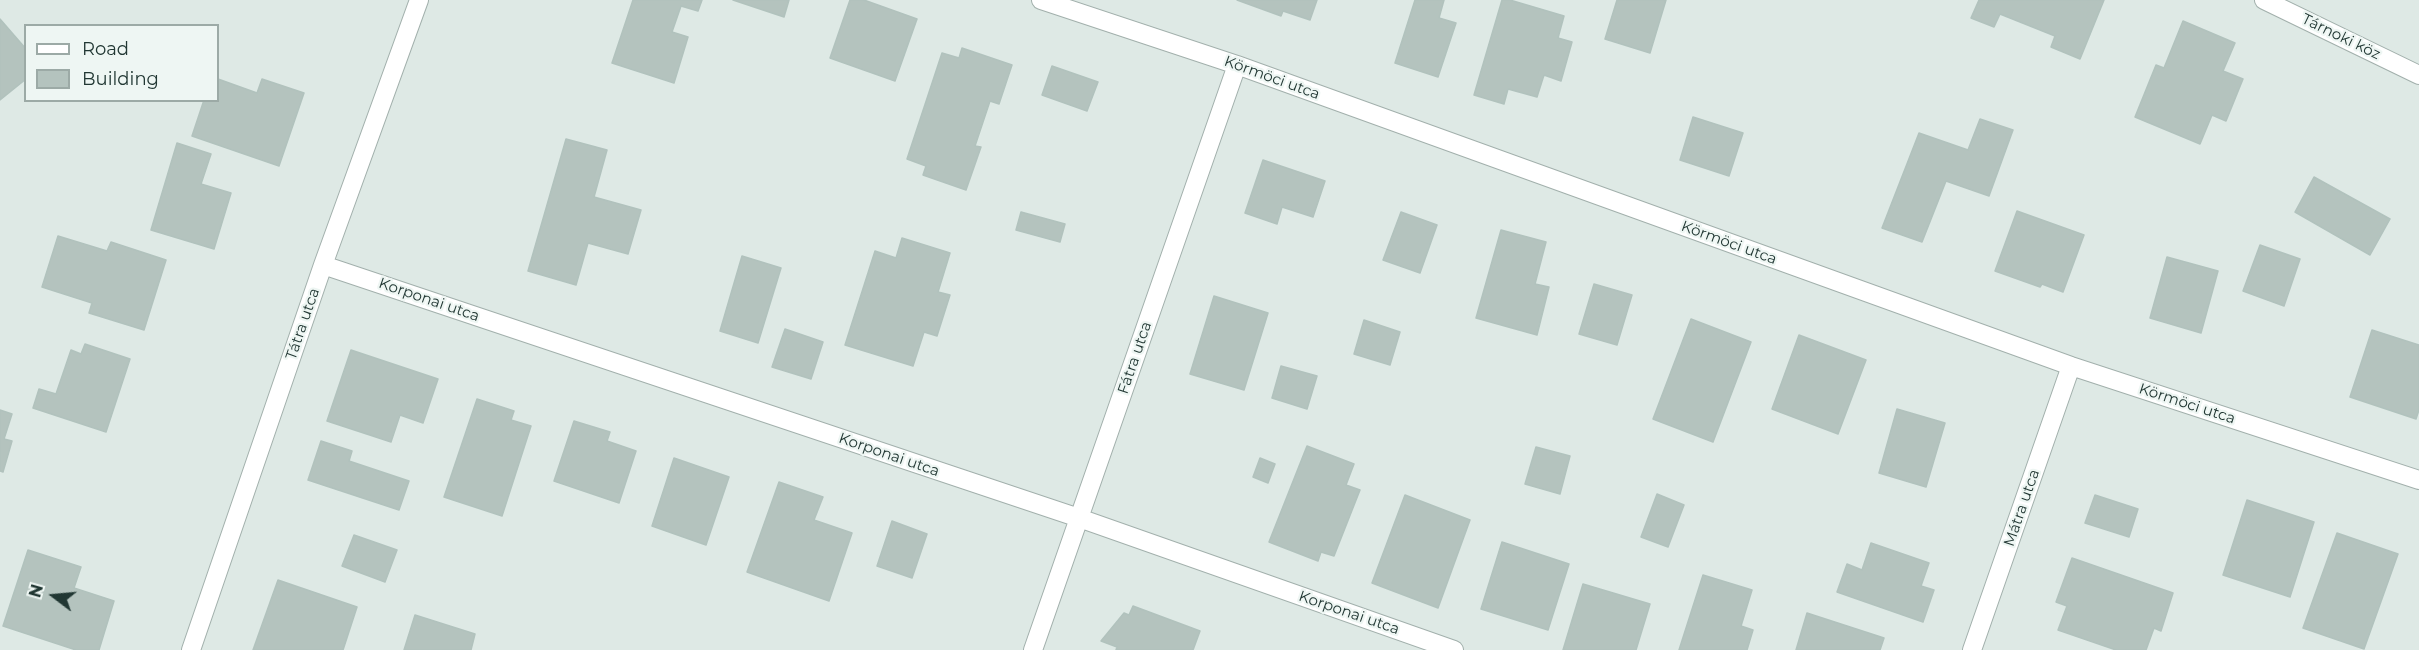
<!DOCTYPE html>
<html>
<head>
<meta charset="utf-8">
<style>
	body { margin:0 }
	#map { position:relative; width:2419px; height:650px; overflow:hidden; background:#dee9e5; font-family:Montserrat,sans-serif }
	canvas { display:block }
	.legend { position:absolute; left:24px; top:24px; width:195px; height:78px; box-sizing:border-box; background:#eef6f3; border:2px solid #9caaa6; margin:0; padding:8px 10px; list-style:none; font-size:18px; color:#213733 }
	.legend li { display:flex; align-items:center; gap:12px; height:30px }
	.legend b { width:30px; border:2px solid #9caaa6 }
	.north { position:absolute; left:24px; top:566px; width:60px; height:60px; -webkit-text-stroke:4px #eef6f3; paint-order:stroke; rotate:286deg; font-size:16px; font-weight:700; line-height:24px; text-align:center; color:#213733 }
	.north::after { content:''; display:block; margin:auto; width:21px; height:27px; background:#213733; clip-path:polygon(50% 0,100% 100%,50% 72%,0 100%) }
</style>
</head>
<body>
<div id="map">
<canvas width="2419" height="650"></canvas>
<ul class="legend">
<li><b style="height:8px;background:#fff"></b>Road</li>
<li><b style="height:16px;background:#b4c3be"></b>Building</li>
</ul>
<div class="north">N</div>
</div>
<script>
const ctx = document.querySelector('canvas').getContext('2d');
ctx.lineJoin = 'round';
function fillPath(path, color) {
  ctx.fillStyle = color;
  ctx.fill(path, 'evenodd');
}
function trace(path, color, width, dash) {
  ctx.strokeStyle = color;
  ctx.lineWidth = width;
  ctx.lineCap = dash ? 'butt' : 'round';
  ctx.setLineDash(dash || []);
  ctx.stroke(path);
}
function drawText(font, color, halo, rows, align = 'center') {
  ctx.font = font + ' Montserrat,sans-serif';
  ctx.lineWidth = 4.5;
  ctx.setLineDash([]);
  ctx.textBaseline = 'middle';
  ctx.strokeStyle = halo;
  ctx.fillStyle = color;
  for (const [text, x, y, turn = 0] of rows) {
    ctx.save();
    ctx.translate(x, y);
    ctx.rotate((+turn || 0) * Math.PI / 180);
    ctx.textAlign = isNaN(turn) ? turn : align;
    if (halo) ctx.strokeText(text, 0, 0);
    ctx.fillText(text, 0, 0);
    ctx.restore();
  }
}
const building = new Path2D(`
	M633,0H702L698,11L681,6L672,32L688,37L674,83L612,63Z
	M733,0H789L784,17Z
	M850,0H864L917,19L895,81L830,58Z
	M1237,0H1317L1310,20L1283,11L1281,16Z
	M1415,0H1444L1439,18L1456,23L1438,77L1395,63Z
	M1502,0H1510L1564,16L1558,38L1572,42L1561,81L1544,75L1537,97L1508,89L1504,104L1474,95Z
	M1617,0H1666L1650,53L1605,39Z
	M1979,0H2104L2080,59L2051,47L2055,36L2000,14L1994,27L1971,18Z
	M0,19L26,49V79L0,100Z
	M2183,21L2235,43L2223,71L2243,79L2226,121L2212,115L2200,144L2135,117L2156,65L2164,68Z
	M962,48L1012,65L999,104L990,101L975,146L981,147L966,190L923,175L926,166L907,159L942,53L959,58Z
	M1052,66L1098,82L1087,111L1042,95Z
	M218,79L257,93L262,79L304,93L279,166L192,136L204,100H218Z
	M1693,117L1743,133L1729,176L1680,160Z
	M1980,119L2013,130L1989,196L1946,181L1922,242L1882,228L1919,133L1968,150Z
	M566,139L607,150L594,197L641,210L628,254L588,243L576,285L528,271Z
	M177,143L211,154L201,184L231,193L214,249L151,230Z
	M1263,160L1325,181L1313,217L1282,207L1277,224L1245,213Z
	M2314,177L2390,219L2370,255L2295,212Z
	M2017,211L2084,235L2063,292L2042,284L2040,287L1995,271Z
	M1021,212L1065,224L1060,242L1016,230Z
	M1401,212L1437,225L1420,273L1383,260Z
	M1501,230L1546,242L1535,284L1549,287L1537,335L1476,318Z
	M58,236L107,251L111,242L166,260L144,330L89,313L92,303L42,287Z
	M902,238L950,253L938,292L950,295L937,336L924,332L913,366L845,345L875,251L896,258Z
	M2260,245L2300,259L2284,306L2243,291Z
	M742,256L781,268L758,343L720,331Z
	M2167,257L2218,271L2201,333L2150,318Z
	M1594,284L1632,295L1617,345L1579,334Z
	M1214,296L1268,313L1244,390L1190,374Z
	M1691,319L1751,342L1713,442L1653,419Z
	M1364,320L1400,332L1390,365L1354,354Z
	M785,329L823,342L811,379L772,367Z
	M2372,330L2419,345V410L2416,419L2350,397Z
	M1799,335L1866,360L1838,434L1772,409Z
	M85,344L130,359L106,432L33,408L39,389L56,394L71,350L81,354Z
	M351,350L438,379L423,423L400,415L391,442L327,421Z
	M1281,366L1317,376L1307,409L1272,398Z
	M477,399L514,411L511,420L531,426L502,516L444,497Z
	M1897,409L1945,423L1926,487L1879,473Z
	M0,410L12,414L4,439L12,441L3,472L0,471Z
	M574,421L610,432L607,441L636,451L619,503L554,481Z
	M321,441L352,451L349,461L409,481L399,510L308,480Z
	M1307,446L1354,464L1346,485L1360,490L1334,556L1321,552L1318,561L1269,542Z
	M1536,447L1570,456L1560,494L1525,484Z
	M674,458L729,477L706,545L652,526Z
	M1260,458L1275,464L1268,483L1253,477Z
	M779,482L823,497L814,520L852,533L829,601L747,572Z
	M1657,494L1684,505L1668,547L1641,537Z
	M1405,495L1470,520L1438,608L1372,583Z
	M2095,495L2138,509L2129,537L2085,523Z
	M2247,500L2314,522L2290,597L2223,575Z
	M892,521L927,534L912,578L877,566Z
	M2337,533L2398,554L2364,649L2303,628Z
	M354,535L397,550L385,582L342,566Z
	M1502,542L1569,564L1548,630L1481,609Z
	M1871,543L1929,563L1921,586L1934,590L1923,622L1837,592L1847,564L1862,570Z
	M28,550L81,567L74,588L114,601L99,650H76L3,626Z
	M2072,558L2173,593L2161,631L2154,628L2146,650H2116L2058,630L2067,606L2056,602Z
	M1703,575L1752,590L1741,626L1753,630L1747,650H1679Z
	M278,580L357,607L343,650H253Z
	M1583,584L1650,604L1636,650H1563Z
	M1133,606L1200,631L1193,650H1116L1117,647L1101,641L1124,613L1129,615Z
	M1807,613L1884,638L1880,650H1796Z
	M415,615L475,634L471,650H404Z`);
fillPath(building, '#b4c3be');
trace(building, '#b1c2bd', 1.5);
const minor = new Path2D(`
	M1041,0L1237,65L2071,366L2419,480
	M2264,0L2419,75
	M323,265L1079,518L1454,650
	M191,650L323,265L419,0
	M1033,650L1237,65
	M1972,650L2071,366`);
trace(minor, '#a2b0ac', 20);
trace(minor, '#fff', 18);
drawText('15px', '#213733', '#eef6f3', [
	["Tárnoki köz",2341,37,26],
	["Körmöci utca",1272,78,20],
	["Körmöci utca",1729,243,20],
	["Korponai utca",429,300,19],
	["Tátra utca",303,324,-71],
	["Fátra utca",1135,358,-71],
	["Körmöci utca",2187,404,18],
	["Korponai utca",889,455,19],
	["Mátra utca",2022,508,-71],
	["Korponai utca",1349,613,19]
]);
</script>
</body>
</html>
